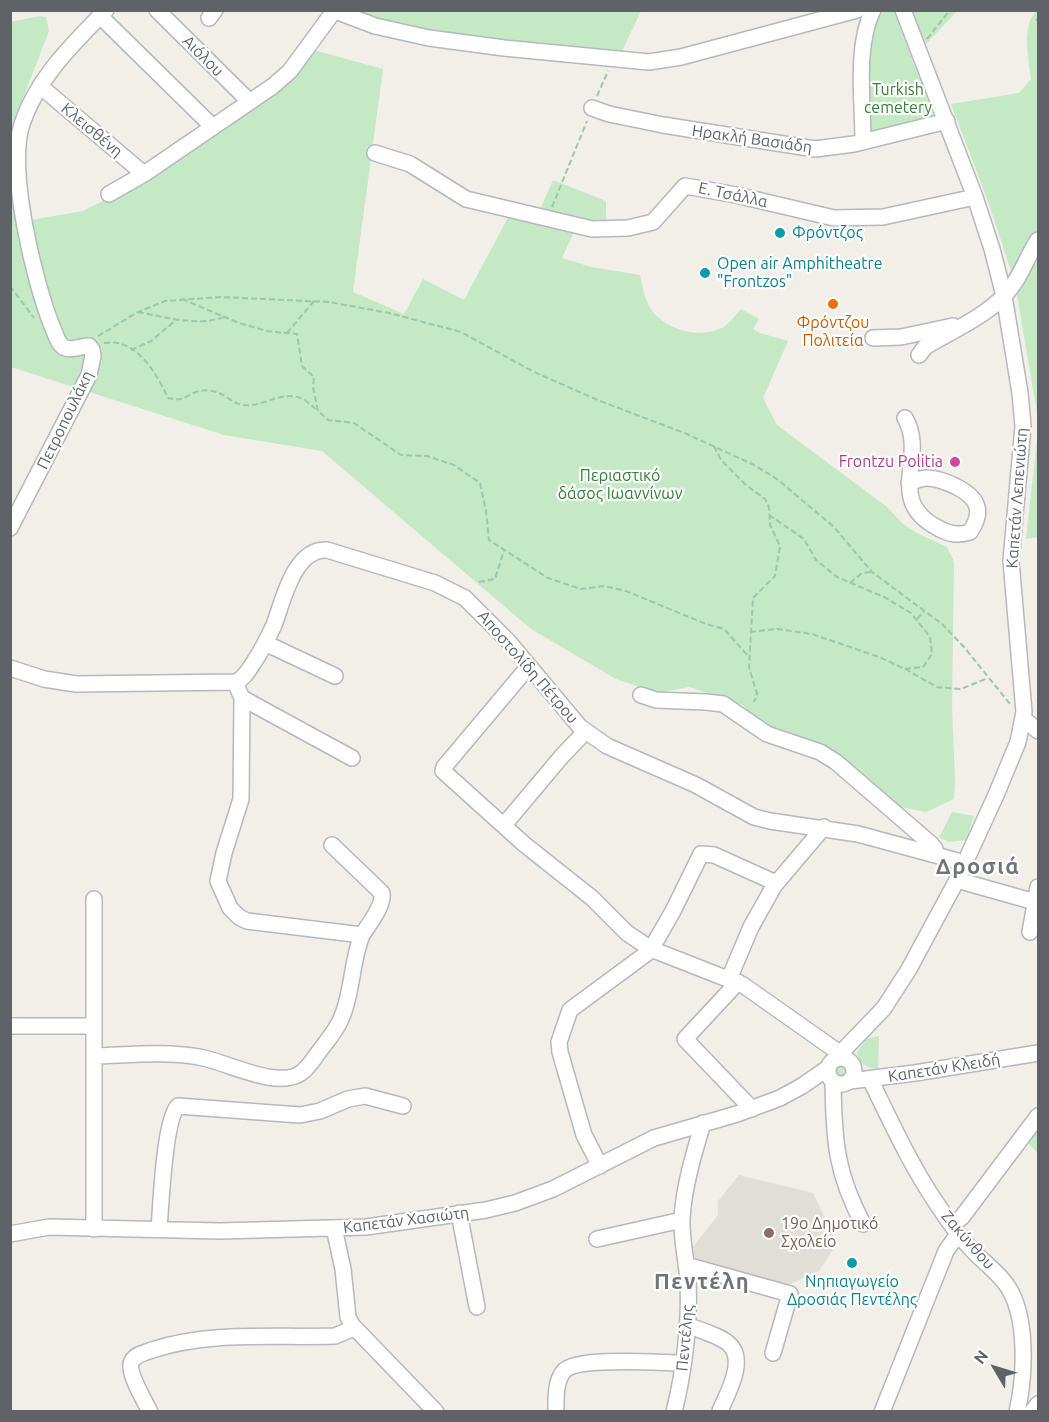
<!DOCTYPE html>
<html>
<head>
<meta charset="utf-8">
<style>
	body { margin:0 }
	#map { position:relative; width:1049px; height:1422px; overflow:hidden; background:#f1efe8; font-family:Ubuntu,sans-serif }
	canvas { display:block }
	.frame { position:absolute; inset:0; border:12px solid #5f6368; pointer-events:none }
	.north { position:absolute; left:965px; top:1338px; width:60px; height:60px; -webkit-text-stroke:4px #fff; paint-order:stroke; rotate:308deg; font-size:16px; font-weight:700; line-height:24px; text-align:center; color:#5f6368 }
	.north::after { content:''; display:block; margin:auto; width:21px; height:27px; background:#5f6368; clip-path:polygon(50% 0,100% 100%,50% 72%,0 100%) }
</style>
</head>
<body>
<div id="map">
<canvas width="1049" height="1422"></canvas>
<div class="frame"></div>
<div class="north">N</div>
</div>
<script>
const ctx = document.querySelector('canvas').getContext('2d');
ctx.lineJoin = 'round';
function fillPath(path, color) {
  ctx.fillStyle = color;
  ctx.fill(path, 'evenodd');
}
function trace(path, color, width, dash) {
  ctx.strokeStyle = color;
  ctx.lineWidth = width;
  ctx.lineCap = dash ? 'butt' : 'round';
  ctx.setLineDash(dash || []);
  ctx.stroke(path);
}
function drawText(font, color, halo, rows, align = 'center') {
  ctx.font = font + ' Ubuntu,sans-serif';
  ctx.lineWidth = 4.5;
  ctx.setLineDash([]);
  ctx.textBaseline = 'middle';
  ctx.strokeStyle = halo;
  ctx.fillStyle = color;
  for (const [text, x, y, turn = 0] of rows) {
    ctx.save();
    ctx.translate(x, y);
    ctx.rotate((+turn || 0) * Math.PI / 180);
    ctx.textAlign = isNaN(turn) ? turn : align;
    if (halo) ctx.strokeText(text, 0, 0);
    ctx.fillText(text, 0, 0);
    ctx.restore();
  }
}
fillPath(new Path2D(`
	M739,1175L813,1193L826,1220L830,1221L836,1245L819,1271L788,1285L765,1283L695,1262L693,1247L718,1215V1201Z`), '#e1ded6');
fillPath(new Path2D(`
	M347,11H641L622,51L501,41L393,25Z
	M884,11H894L934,118L871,134L869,38L875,21Z
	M912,11H957L926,44Z
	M1036,11H1038V419L1015,283L989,204L951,104L1019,93L1031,79C1029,59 1021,27 1036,11Z
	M40,16L46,17L49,31L17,114L11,147V22Z
	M310,49L383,69L353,292L404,314L423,279L464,300L511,212L536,219L553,180L606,201V222L579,221L562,258L591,267L640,275C642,287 645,300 652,311C668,331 702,340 725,326C731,322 736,314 741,309L759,319L753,329L760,333L788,341L763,398L777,425L887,507L903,524L917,533L947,547L954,562L952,706L955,780L954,799L926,812L896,806L829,748L821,743L768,730L758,724L743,705L689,687L657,693L616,679L531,629L322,451L224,435L11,367L10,150L19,222L83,211L130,187Z
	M1038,431V537L1026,539Z
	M952,812L974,816L966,840L950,842L939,838Z
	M879,1036L878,1069C867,1069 858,1062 857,1052L867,1039Z
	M833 1071a9 9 0 1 1 18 0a9 9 0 1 1-18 0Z
	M1038,1121V1153L1023,1138Z`), '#c5e8c5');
const minor = new Path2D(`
	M157,10L250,102
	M333,10L375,26L429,38L504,48L649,62L681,57L857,10
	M100,16L213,127
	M209,18L215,10
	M40,86L144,174
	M592,108L609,114L663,125L815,149L854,144L947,121
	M863,142C863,101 855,46 873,10
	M375,153L410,164L466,199L592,229L628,228L653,222L685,186L736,195L834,218L883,217L975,197
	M109,194L144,174L273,86L290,71L334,11
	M873,338L901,337L953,326
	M919,355L925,347C950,332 984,317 1004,296C1020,280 1026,258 1038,240
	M905,418C928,457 884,500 938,528C949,534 958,536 970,532C985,510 977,497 955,486C946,482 937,478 927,478C920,478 915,481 909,483
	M10,528L89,375L93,356L92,350L89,346C81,346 69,352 62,346C57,342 55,332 52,326C34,281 7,169 22,124C37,78 73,44 106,10
	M265,643L335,676
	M529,666L444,767L443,771L524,844L592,898L627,933L651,949L743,985L841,1054
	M10,668L44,679L76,684L236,682C245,678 249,669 254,662C262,650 268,638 274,625C283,601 294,548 327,550L435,583L465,598L508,641L580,727L607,746L696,785L754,817L770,821L858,834L965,863
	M641,695L656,700L706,702L723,704L767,734L820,752L836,762L931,844L935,849V855
	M242,698L352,758
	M1024,719L1038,731
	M504,825L562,756L585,732
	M332,845L382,893C384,906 369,924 362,935
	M957,880L1035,902
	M1030,932L1038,887
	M729,979L751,927L774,886L824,827
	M738,982L685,1039L752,1109
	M10,1026H94
	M94,1056C129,1055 165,1051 199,1057C225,1061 277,1090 301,1073C308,1068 313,1060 318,1053C326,1042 336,1031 341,1019C353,992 351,962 362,935L247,921L239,917L230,908L218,881L224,853L241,799L242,698L235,682
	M828 1071a13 13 0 1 1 26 0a13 13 0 1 1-26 0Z
	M835,1059L884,1008L909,969L957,880L996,795L1018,742L1024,712L1011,561L1023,426L1020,393L1004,296L992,249L975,197L903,10
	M870,1079C891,1122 910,1164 937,1204C948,1221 961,1239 976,1254C987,1265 1000,1274 1008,1287C1028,1318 1025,1377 1017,1412
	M850,1081L915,1073L1038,1053
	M833,1085C834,1141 836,1173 863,1224
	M600,1166L584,1135L560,1052L559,1042L570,1010L650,951L673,911L701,854L714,855L776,883
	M459,1213L477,1307
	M952,1225L962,1217L1038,1116
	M334,1228L343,1269L348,1317L352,1325L436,1412
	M94,1229V899
	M159,1229C161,1206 164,1120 178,1106L300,1115L320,1111L348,1099L365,1096L403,1106
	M10,1234L49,1227L220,1231L366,1227L486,1210L515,1203L553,1189L654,1138L737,1114L780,1098L802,1086L828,1068
	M597,1239L682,1220
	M686,1265L790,1294L773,1353
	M687,1325C699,1330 719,1335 729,1344C747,1360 727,1394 720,1411
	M150,1412C145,1401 126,1371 132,1361C136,1354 145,1353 152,1350C210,1331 274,1338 335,1336L354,1328
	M556,1412C556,1399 555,1381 564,1371C577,1356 661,1363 683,1363
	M674,1412C684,1372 690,1323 688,1283C687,1261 681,1240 682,1218C684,1186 694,1153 703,1123
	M882,1412L946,1251L958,1234
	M1032,1412L1038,1404`);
trace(minor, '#b5b8bc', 18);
trace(new Path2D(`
	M1036,19L1038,21
	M927,39L950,10
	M597,96L608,71
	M552,207L587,121
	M10,286L34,318
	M182,299L239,323L267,331L297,334L302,366L314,377L313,387L318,411L328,420L354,423L401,455L427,456L454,465L480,483L486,511L489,540L548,578L581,589L604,586L626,591L706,624L724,629L749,657
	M138,312C165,317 198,327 224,317
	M287,333L314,301
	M98,336L138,312L165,301L221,297L329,302L389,313L461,332L534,372L600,401L687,434L754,465L777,479L834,527L872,572L942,624L964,647L1010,704
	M104,343C108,343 114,342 118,343C143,349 158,377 168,398C187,402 184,395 199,391C222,387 229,403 243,405C263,408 282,389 303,399C308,402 313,407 318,411
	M131,350L151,341L176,320
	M714,446L721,460L746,485L765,499L769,507L770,525L780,546L775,576L753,598L749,667L757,694L754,702
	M479,582L495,579L504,550
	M850,583L862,573L871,572
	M917,619L924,611
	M750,632L777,629L812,634L879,657L905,669L923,667L932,654L930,637L911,613L884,597L837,577L816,560L804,539L769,515
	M905,669L937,687L961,689L988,678`), '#9cc7a9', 2, [6, 3]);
trace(minor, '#fff', 15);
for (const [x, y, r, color] of [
	[780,233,6,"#0f9aa8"],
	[705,273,6,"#0f9aa8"],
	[833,304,6,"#e8710a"],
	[955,462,6,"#d1479c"],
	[769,1233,6,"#8d6e63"],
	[852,1263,6,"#0f9aa8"]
]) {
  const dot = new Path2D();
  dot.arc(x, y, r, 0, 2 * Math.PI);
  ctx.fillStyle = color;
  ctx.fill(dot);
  trace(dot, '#fff', 2);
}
drawText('16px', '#5f6368', '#fff', [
	["Αιόλου",203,56,45],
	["Κλεισθένη",92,130,40],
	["Ηρακλή Βασιάδη",752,139,8],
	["Ε. Τσάλλα",733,195,12],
	["Πετροπουλάκη",65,420,-64],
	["Καπετάν Λεπενιώτη",1017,498,-86],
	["Αποστολίδη Πέτρου",528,667,49],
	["Καπετάν Κλειδή",944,1068,-9],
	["Καπετάν Χασιώτη",406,1220,-7],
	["Ζακύνθου",968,1240,49],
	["Πεντέλης",685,1338,-85]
]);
drawText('16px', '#348238', '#fff', [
	["Turkish",898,90],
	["cemetery",898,108],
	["Περιαστικό",620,476],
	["δάσος Ιωαννίνων",620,494]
]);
drawText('16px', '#0d838f', '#fff', [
	["Φρόντζος",792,233],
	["Open air Amphitheatre",717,264],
	["\"Frontzos\"",717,282],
	["Νηπιαγωγείο",852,1282,"center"],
	["Δροσιάς Πεντέλης",852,1300,"center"]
], 'left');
drawText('16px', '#c56008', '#fff', [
	["Φρόντζου",833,323],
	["Πολιτεία",833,341]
]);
drawText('16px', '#b23c85', '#fff', [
	["Frontzu Politia",943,462]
], 'right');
drawText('16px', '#785e54', '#fff', [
	["19ο Δημοτικό",781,1224],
	["Σχολείο",781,1242]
], 'left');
ctx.letterSpacing = '1.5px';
drawText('bold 22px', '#70757a', '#fff', [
	["Δροσιά",978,867],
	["Πεντέλη",702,1282]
]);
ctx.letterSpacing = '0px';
</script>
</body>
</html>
